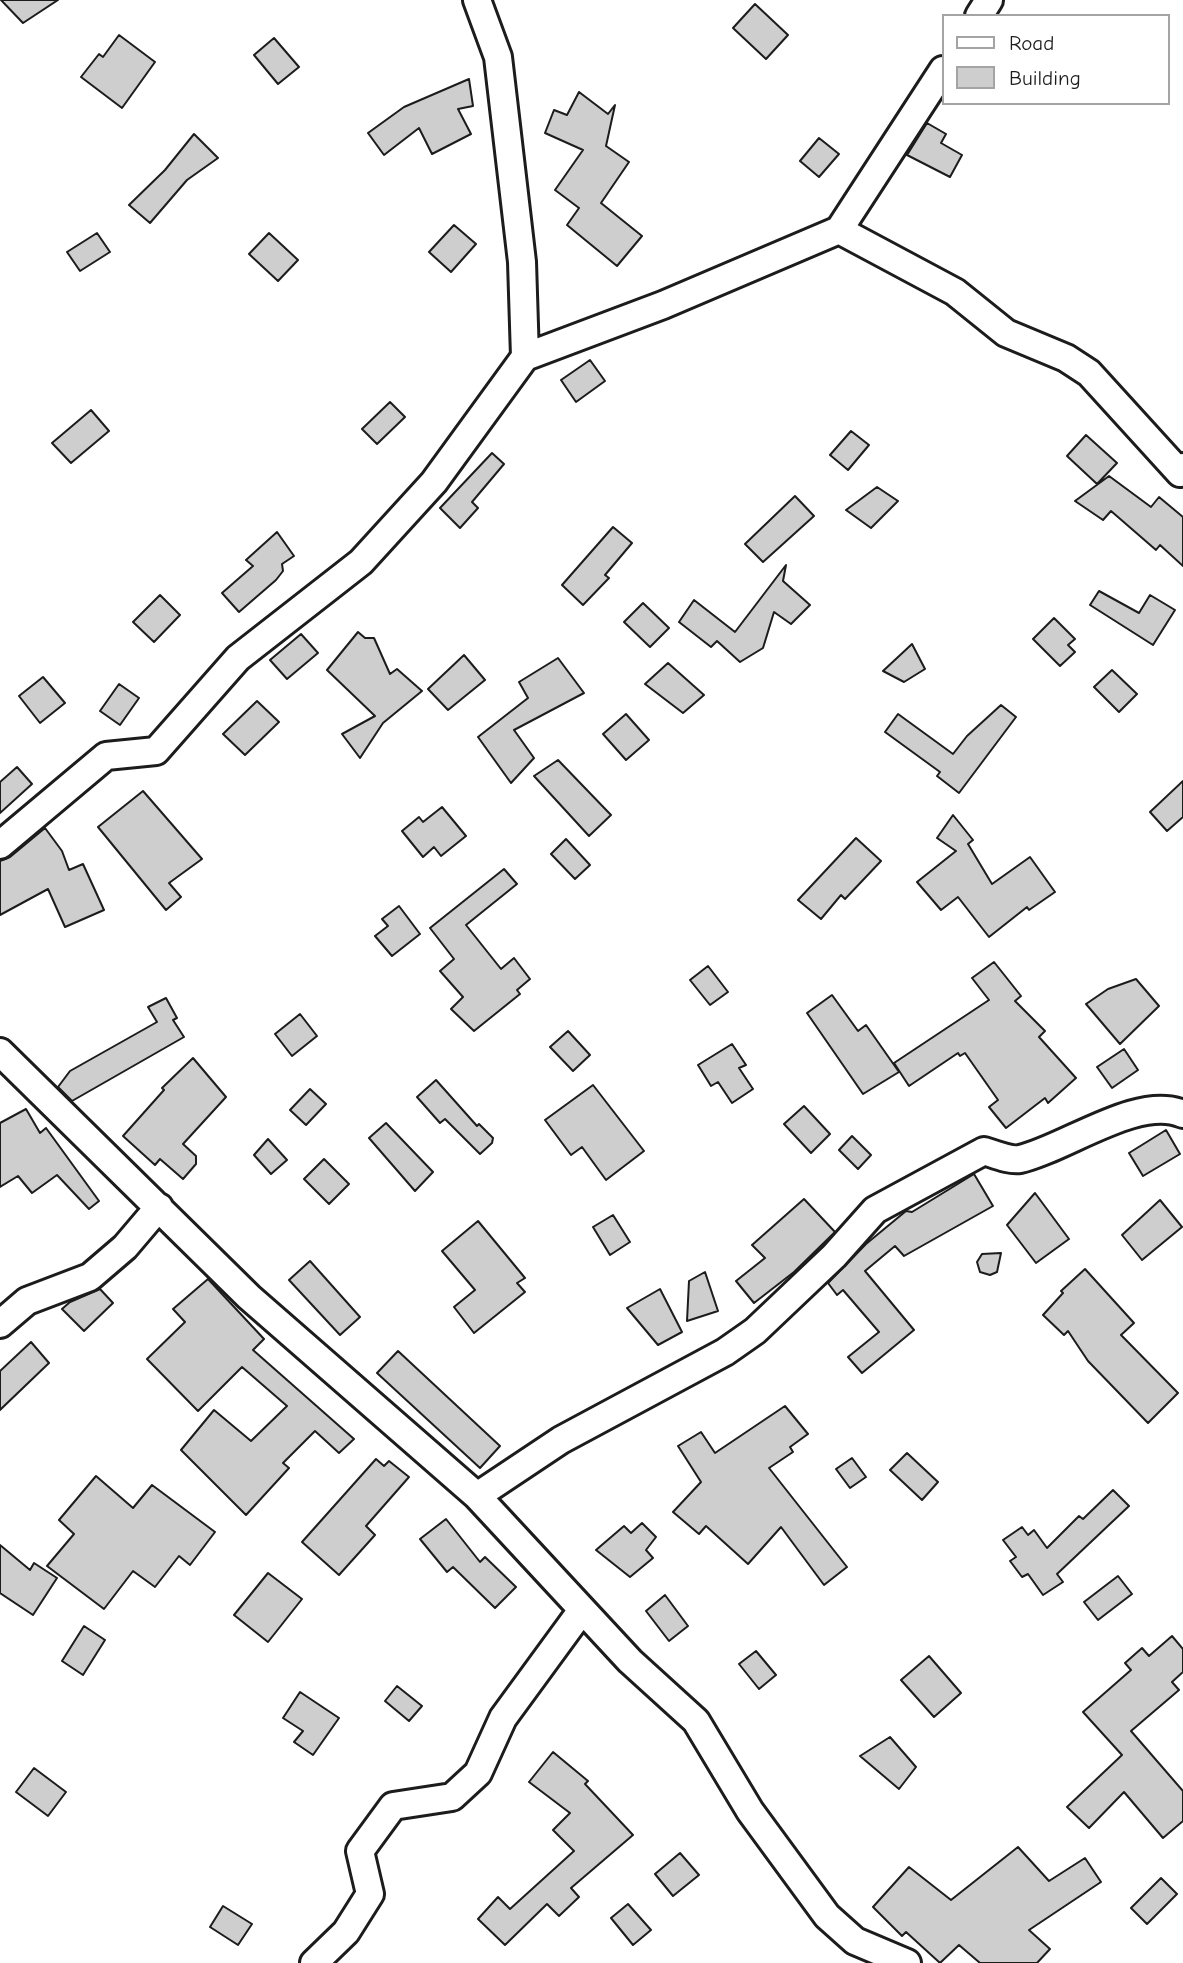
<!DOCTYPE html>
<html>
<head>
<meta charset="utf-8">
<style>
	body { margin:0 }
	#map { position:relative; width:1183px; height:1963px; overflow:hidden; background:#fff; font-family:"Comic Neue",sans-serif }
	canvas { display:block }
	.legend { position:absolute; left:942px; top:14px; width:228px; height:91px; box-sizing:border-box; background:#fff; border:2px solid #a4a4a4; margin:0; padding:9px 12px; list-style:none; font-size:21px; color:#1c1c1c }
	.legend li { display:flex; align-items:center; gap:14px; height:35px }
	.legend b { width:35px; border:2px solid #a4a4a4 }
</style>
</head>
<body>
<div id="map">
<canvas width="1183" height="1963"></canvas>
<ul class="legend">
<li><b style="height:9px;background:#fff"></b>Road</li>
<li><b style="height:19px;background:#cecece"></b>Building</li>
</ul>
</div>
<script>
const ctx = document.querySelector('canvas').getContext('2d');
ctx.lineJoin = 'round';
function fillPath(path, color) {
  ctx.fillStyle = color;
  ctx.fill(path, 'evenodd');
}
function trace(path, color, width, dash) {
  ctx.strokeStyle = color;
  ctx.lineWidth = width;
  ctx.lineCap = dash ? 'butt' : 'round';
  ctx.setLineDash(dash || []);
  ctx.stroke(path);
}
const building = new Path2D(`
	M1,0H58L23,23Z
	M755,4L788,35L766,59L733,28Z
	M119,35L155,62L122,108L81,77L99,54L103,57Z
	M274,38L299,67L278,84L254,55Z
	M469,79L473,106L458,109L471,134L432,154L419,128L384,155L368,133L404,107Z
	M579,92L608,114L615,105L606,146L629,162L601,203L642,236L617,266L567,225L579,208L555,190L583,150L545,133L554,110L567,115Z
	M927,123L946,134L941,143L962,155L950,177L907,155Z
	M194,134L218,158L187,180L150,223L129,205L165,170Z
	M819,138L839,154L819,177L800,161Z
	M454,225L476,244L451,272L429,252Z
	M97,233L110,252L80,271L67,252Z
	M269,233L298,260L278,281L249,254Z
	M590,360L605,381L576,402L561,380Z
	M390,402L405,417L377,444L362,429Z
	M91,410L109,431L71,463L52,443Z
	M851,431L869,445L848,470L830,455Z
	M1086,435L1117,463L1097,484L1067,456Z
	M492,453L504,464L472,502L478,508L460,528L440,508Z
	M1109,476L1151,507L1159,497L1183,517V566L1160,545L1156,550L1111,511L1103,520L1075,501Z
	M877,487L898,501L871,528L846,510Z
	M795,496L814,516L763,562L745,544Z
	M613,527L632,543L605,575L609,578L583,605L562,585Z
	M277,532L294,556L282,564L283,571L276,580L239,612L222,593L253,566L246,560Z
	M786,565L783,581L810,605L791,624L774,612L763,648L740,662L717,641L711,647L679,622L694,600L735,632Z
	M1099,591L1139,613L1150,595L1175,610L1153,645L1090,605Z
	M160,595L180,615L154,642L133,622Z
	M643,603L669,628L650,647L624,622Z
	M1054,618L1075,639L1068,645L1075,652L1060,666L1033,639Z
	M358,632L365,638H374L390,674L397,669L422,691L383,723L360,758L342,734L375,716L327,670Z
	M301,634L318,653L287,679L270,660Z
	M912,644L925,669L904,682L883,671Z
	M464,655L485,680L448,710L428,689Z
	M558,658L584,693L514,730L534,758L511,783L478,737L528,698L519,682Z
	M668,663L704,695L683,713L645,684Z
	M1112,670L1137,694L1119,712L1094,687Z
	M43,677L65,703L40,723L19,696Z
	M119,684L139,698L120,725L100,711Z
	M257,701L279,722L245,755L223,734Z
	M1001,705L1016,717L959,793L937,776L940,772L885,732L898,714L953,754L967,736Z
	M626,714L649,740L626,760L603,734Z
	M558,760L611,815L589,836L534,776Z
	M17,767L32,784L0,813V782Z
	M1183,781V817L1167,831L1150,812Z
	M143,791L202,859L169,883L181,897L166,910L98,827Z
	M442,807L466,836L441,856L434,847L423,857L402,831L419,817L423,822Z
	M953,815L973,840L968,844L992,884L1030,857L1055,892L1029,910L1027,907L989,937L958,897L941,910L917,882L956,851L937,838Z
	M45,828L62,851L69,870L83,864L104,910L65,927L48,889L0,915V861L10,857Z
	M856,838L881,861L845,899L841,895L821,919L798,900Z
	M566,839L590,865L575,879L551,854Z
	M504,869L517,884L466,925L501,969L514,958L530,979L517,990L520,994L474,1031L451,1009L463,997L440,971L454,959L430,928Z
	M399,906L420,934L392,956L375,936L388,926L382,919Z
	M994,962L1021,996L1015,1001L1045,1031L1039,1037L1076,1078L1048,1103L1045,1098L1006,1128L989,1107L998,1100L965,1053L960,1056L958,1053L909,1086L894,1063L989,1000L972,978Z
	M708,966L728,992L710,1005L690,980Z
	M1136,979L1159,1006L1120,1044L1086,1004L1108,989Z
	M832,995L858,1031L866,1025L899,1072L863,1094L807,1013Z
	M166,998L177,1018L173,1020L184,1037L72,1101L58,1087L70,1071L157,1022L148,1007Z
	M300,1014L317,1036L292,1056L275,1034Z
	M568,1031L590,1055L573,1071L550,1047Z
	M732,1044L746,1065L739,1068L753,1089L732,1103L718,1082L711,1086L698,1065Z
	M1124,1049L1138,1070L1112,1088L1097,1067Z
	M193,1058L226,1097L183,1144L196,1156V1164L183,1179L160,1159L155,1165L123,1136L164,1090L162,1088Z
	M436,1080L477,1126L479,1124L493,1138L492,1143L480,1154L445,1119L440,1123L417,1097Z
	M593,1085L644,1151L606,1180L582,1147L571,1155L545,1120Z
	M310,1089L326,1104L306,1125L290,1110Z
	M804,1106L830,1134L811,1153L784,1124Z
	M26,1109L40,1133L46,1128L99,1201L89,1209L57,1175L32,1193L18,1176L0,1187V1123Z
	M386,1123L433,1172L415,1191L369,1138Z
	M1166,1130L1180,1154L1143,1176L1129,1153Z
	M852,1136L871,1155L858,1169L839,1150Z
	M268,1139L287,1160L271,1174L254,1155Z
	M324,1159L349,1184L329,1204L304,1179Z
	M974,1174L993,1206L904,1256L895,1246L865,1271L914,1330L862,1373L848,1357L879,1332L843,1290L837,1295L828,1283L866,1244L906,1211L912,1212Z
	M1035,1193L1069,1239L1036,1263L1007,1225Z
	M804,1199L835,1232L794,1272L754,1303L736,1281L765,1258L752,1245Z
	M1160,1200L1182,1227L1142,1260L1122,1235Z
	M613,1215L630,1242L610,1255L593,1227Z
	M478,1221L525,1278L517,1283L525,1292L474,1333L454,1307L475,1290L442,1251Z
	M1001,1253L997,1272L990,1275L980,1272L977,1262L982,1254Z
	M310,1261L360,1317L340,1335L289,1280Z
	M1085,1269L1134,1323L1121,1335L1178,1393L1148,1423L1088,1361L1068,1331L1064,1335L1043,1315L1063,1293L1061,1291Z
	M705,1272L718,1311L687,1321L689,1281Z
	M208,1279L264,1339L253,1350L354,1439L339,1453L315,1431L283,1463L289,1468L246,1515L181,1450L214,1410L251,1441L287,1406L242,1367L198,1411L147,1359L185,1322L173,1309Z
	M100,1289L113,1303L84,1331L62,1309L70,1302Z
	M660,1289L682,1332L658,1345L627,1308Z
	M31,1342L49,1363L0,1410V1371Z
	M398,1351L500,1446L480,1468L377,1373Z
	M785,1406L808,1434L790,1447L793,1452L769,1468L847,1567L824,1585L781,1527L748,1564L706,1526L699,1534L673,1512L701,1482L678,1446L701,1432L715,1453Z
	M907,1453L938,1482L922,1500L890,1470Z
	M852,1458L866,1477L850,1488L836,1469Z
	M376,1459L384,1466L389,1461L409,1477L366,1526L375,1535L339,1575L302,1542Z
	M96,1476L133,1508L152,1485L215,1532L190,1565L179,1556L155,1587L133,1571L104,1609L47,1566L74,1534L59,1520Z
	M1113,1490L1129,1506L1057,1574L1063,1582L1043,1595L1028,1574L1022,1577L1010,1561L1016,1557L1003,1540L1022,1527L1028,1535L1034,1530L1047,1548L1079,1516L1083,1519Z
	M446,1519L480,1562L485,1557L516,1587L495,1608L453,1567L447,1572L420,1539Z
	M642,1523L656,1537L646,1550L653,1558L630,1577L596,1550L624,1526L631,1533Z
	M0,1545L30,1570L34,1563L57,1578L33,1615L0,1593Z
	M268,1573L302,1599L268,1642L234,1615Z
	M1118,1576L1132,1594L1098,1620L1084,1602Z
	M665,1595L688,1626L669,1641L646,1611Z
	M84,1626L105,1640L83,1675L62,1661Z
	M1172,1636L1183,1649V1672L1172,1682L1179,1690L1131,1731L1183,1791V1821L1163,1838L1124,1792L1089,1828L1067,1807L1122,1755L1083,1712L1131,1670L1125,1663L1142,1648L1149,1656Z
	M756,1651L776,1675L759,1689L739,1664Z
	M929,1656L961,1693L934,1717L901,1680Z
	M397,1686L422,1706L409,1721L385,1701Z
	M300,1692L339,1718L313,1755L294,1742L303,1731L283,1718Z
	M890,1737L916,1767L899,1789L860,1756Z
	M553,1752L588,1781L585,1784L633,1835L571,1888L579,1897L559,1916L547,1904L505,1945L478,1919L498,1897L510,1909L574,1851L553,1830L570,1813L529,1782Z
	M34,1768L66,1792L48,1816L16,1792Z
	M1018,1847L1049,1881L1085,1858L1101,1882L1029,1930L1050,1949L1037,1963H980L959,1945L940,1963L906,1932L902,1936L873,1907L909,1867L951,1900Z
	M680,1853L699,1875L673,1896L655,1874Z
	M1161,1878L1177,1894L1147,1924L1131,1908Z
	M628,1904L651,1930L633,1945L611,1918Z
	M223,1906L252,1924L238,1945L210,1927Z`);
fillPath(building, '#cecece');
trace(building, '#1c1c1c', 2);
const street = new Path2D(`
	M477,0L498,57L522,262L525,357
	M979,16L989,0
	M839,230L943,70
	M0,845L106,756L156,751L238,658L361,562L434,482L525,357L663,305L839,230L955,292L1006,333L1066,358L1089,373L1180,473L1183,467
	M0,1052L249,1297L477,1496L561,1440L725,1352L755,1331L834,1256L875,1210L984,1151C994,1154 1010,1161 1020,1159C1065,1149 1138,1094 1183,1114
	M0,1324L27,1301L90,1277L125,1247L159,1207
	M477,1496L630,1661L696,1721L750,1811L827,1916L855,1941L907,1963
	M314,1963L346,1932L370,1894L360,1851L393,1806L452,1797L478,1773L503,1718L582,1610`);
trace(street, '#1c1c1c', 32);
trace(street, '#fff', 26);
</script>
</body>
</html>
